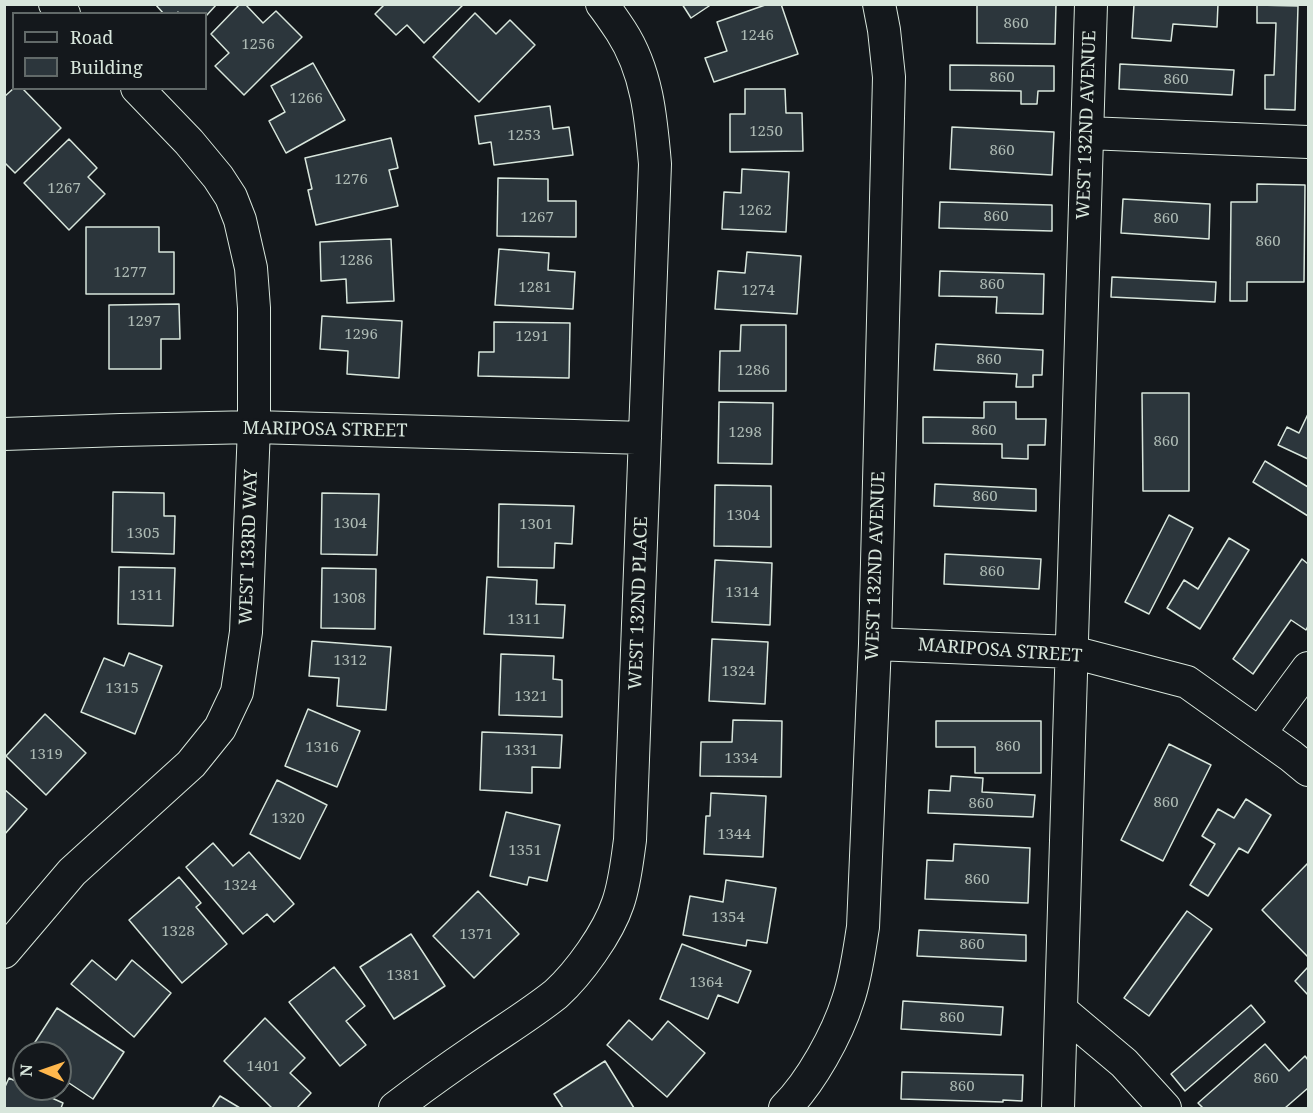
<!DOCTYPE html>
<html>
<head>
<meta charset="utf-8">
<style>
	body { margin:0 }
	#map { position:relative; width:1313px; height:1113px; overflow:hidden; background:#14181c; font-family:"Noto Serif",serif }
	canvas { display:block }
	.frame { position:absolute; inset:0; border:6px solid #d8e6dc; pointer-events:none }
	.legend { position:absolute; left:12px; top:12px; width:195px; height:78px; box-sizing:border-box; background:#14181c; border:2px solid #626a69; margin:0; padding:8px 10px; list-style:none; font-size:18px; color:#d8e6dc }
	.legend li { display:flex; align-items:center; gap:12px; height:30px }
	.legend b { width:30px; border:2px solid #626a69 }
	.north { position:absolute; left:12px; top:1041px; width:60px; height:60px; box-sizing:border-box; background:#14181c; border:2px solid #626a69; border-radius:50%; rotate:272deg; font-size:16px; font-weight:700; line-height:24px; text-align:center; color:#d8e6dc }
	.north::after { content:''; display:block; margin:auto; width:21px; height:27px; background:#ffb74d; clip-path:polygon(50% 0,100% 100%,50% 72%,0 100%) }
</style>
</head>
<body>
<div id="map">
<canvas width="1313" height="1113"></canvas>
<div class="frame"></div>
<ul class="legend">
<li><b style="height:8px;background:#14181c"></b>Road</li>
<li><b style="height:16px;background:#2c363c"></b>Building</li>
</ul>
<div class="north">N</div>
</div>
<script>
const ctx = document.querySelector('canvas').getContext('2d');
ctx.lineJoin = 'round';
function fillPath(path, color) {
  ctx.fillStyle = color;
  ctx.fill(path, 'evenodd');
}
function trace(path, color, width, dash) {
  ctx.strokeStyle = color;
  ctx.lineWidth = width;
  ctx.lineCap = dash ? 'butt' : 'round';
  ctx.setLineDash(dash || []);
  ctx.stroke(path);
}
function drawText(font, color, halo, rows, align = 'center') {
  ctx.font = font + ' "Noto Serif",serif';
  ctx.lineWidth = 4.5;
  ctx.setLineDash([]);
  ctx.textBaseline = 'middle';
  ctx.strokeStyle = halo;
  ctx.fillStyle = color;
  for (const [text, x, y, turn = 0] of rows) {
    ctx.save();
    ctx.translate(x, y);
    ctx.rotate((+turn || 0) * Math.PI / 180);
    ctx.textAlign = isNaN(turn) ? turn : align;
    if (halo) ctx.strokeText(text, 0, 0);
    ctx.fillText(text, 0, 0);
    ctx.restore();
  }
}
const building = new Path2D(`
	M155,4H217L206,16V14H179L178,12L177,14H164Z
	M240,4H245L263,23L276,11L302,37L244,95L215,66L229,53L211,34Z
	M385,4H464L424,43L407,25L396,35L375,14Z
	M682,4H712L691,18Z
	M768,4H781L798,54L714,82L705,58L727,51L717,22Z
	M977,4H1056L1055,44L977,43Z
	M1134,4H1218L1217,27L1173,24L1171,41L1132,38Z
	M1257,5L1298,6L1295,110L1265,109V75H1274L1276,23H1257Z
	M475,13L496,34L510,20L535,45L479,102L433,57Z
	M313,63L345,120L286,153L269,121L285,112L271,86Z
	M1120,64L1234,70L1232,95L1119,89Z
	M950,65L1054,66V91H1038L1037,104H1021V91L950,90Z
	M14,88H22L61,128L15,173L4,162V97Z
	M745,89H785L786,113H802L803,151L730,152V114H745Z
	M550,106L553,129L569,127L573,155L494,165L491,142L479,144L475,116Z
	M952,127L1054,132L1052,175L950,169Z
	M391,138L398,168L389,170L398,206L316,225L308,190L312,189L305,158Z
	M69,139L97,168L88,177L105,194L69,230L24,183Z
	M742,169L789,172L786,232L722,229L724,192L741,193Z
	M498,178L548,179V201H576V237L497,236Z
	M1257,184L1305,185L1304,282H1247V301H1230L1231,202H1257Z
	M1123,199L1210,204L1209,239L1121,233Z
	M940,202L1052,205V231L939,228Z
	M86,227H159V252H174V294H86Z
	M391,239L394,301L347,303L346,279L321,281L320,242Z
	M499,249L549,253L548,270L575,272L573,309L495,305Z
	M747,252L801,256L797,314L715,309L718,271L745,273Z
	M940,271L1044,274L1043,314L996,313L997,297L939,296Z
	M1112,277L1216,282L1215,302L1111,297Z
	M179,304L180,339H161V369H109V305Z
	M322,316L402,321L399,378L347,374L348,351L320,349Z
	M494,322L570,323L569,378L478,376L479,352H494Z
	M741,325H786V391H719L720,351H740Z
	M936,344L1043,350L1042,375H1033V387H1016L1017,374L934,370Z
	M1142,393H1189V491H1143Z
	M719,402L773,403L772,464L718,463Z
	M984,402H1016V419H1046L1045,445H1028V459L1002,458V444L923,443V417L984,418Z
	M1308,414V459L1278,445L1287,427L1299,433Z
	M1265,461L1308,487V516L1253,482Z
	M935,484L1036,489V511L934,506Z
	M715,485L771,486V547L714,546Z
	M113,492L164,493V516H175L174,554L112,552Z
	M322,493L379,494L377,555L321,554Z
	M499,504L574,506L572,544L555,543L554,568L498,567Z
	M1169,515L1193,528L1149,614L1125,602Z
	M1229,538L1249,550L1200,629L1167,608L1184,580L1198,589Z
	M945,554L1041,559L1039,589L944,584Z
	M1302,559L1308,564V626L1306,630L1291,620L1253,674L1233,659Z
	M715,560L772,563L770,625L712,622Z
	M119,567L175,568L173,626L118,624Z
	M322,568L376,569L375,629L321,628Z
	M487,577L537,580L536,604L565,605L563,638L484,634Z
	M712,639L768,642L765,704L709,701Z
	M312,641L391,647L386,710L337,706L339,678L309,676Z
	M129,653L162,666L135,734L81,712L104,658L124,666Z
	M501,654L554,656L553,679L562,680V717L499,715Z
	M308,709L360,731L337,787L285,766Z
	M45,714L86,753L46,795L6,756Z
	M733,720L782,721L781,777L700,776L701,742H732Z
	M936,721H1041V773H975V747H936Z
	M482,732L562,735L560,768L532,767V793L480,790Z
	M1169,744L1211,765L1163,861L1121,840Z
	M951,776L983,778L982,792L1035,795L1033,817L928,813L929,790L950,791Z
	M277,780L327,805L300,859L250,834Z
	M4,789L27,809L4,835Z
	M711,793L766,796L763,857L704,854L706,816H710Z
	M1246,799L1271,815L1248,853L1239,848L1208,896L1190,885L1215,844L1202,836L1218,809L1234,818Z
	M506,812L560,825L547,881L529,877L527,885L490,876Z
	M213,843L233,866L249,852L294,904L274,922L267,914L243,934L186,867Z
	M954,844L1030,848L1028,903L925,899L927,860L953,861Z
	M1308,863V957L1262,910Z
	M179,877L201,903L196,907L227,944L182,983L129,920Z
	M726,880L776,888L767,943L747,940L746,946L683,935L690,896L723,902Z
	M478,891L519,934L474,978L433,936Z
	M1187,911L1212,929L1149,1016L1124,998Z
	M919,930L1026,935V961L917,956Z
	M411,934L445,986L394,1019L360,967Z
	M682,944L751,971L738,1003L718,995L708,1019L660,999Z
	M92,960L116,980L132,960L171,993L134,1037L71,984Z
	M334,967L365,1006L346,1021L366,1045L340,1066L289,1002Z
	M1308,967V995L1295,981Z
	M903,1001L1003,1007L1001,1035L901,1029Z
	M1251,1005L1265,1022L1185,1091L1171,1074Z
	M57,1008L124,1052L93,1099L69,1083L63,1091L60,1089V1053H28Z
	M265,1018L305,1058L290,1073L311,1093L297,1108H272L224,1061Z
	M629,1020L652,1040L668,1021L705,1053L667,1097L607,1045Z
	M1265,1044L1289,1071L1305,1056L1308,1060V1088L1285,1108H1203L1198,1103Z
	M605,1061L634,1108H563L554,1094Z
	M902,1072L1023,1075L1022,1101L1003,1100V1102L901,1099Z
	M9,1078L24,1085V1089H32L63,1103L61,1108H4V1089Z
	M220,1096L240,1108H212Z`);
fillPath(building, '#2c363c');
trace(building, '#d8e6dc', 1.5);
const street = new Path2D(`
	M55,4L64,14
	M1087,133L1308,142
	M4,434L121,430L254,427L645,438
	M875,644L1072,652L1187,682L1291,756L1308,770
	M1260,733L1308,668
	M4,952L72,872L191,764L220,728L237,692L246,632L254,427V308L251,268L240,220L231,197L218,177L189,142L137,88
	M1061,1010L1124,1063L1165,1108
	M395,1108C421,1088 449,1068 477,1049C503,1031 531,1014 556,994C579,973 608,933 618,903C625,883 627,861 630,840L655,164C651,117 647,71 621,31C615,22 609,13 602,4
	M785,1108C811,1082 837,1035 848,1000C856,977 859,952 863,927L875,644L889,77L884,30L879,4
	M1058,1108L1091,4`);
trace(street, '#d8e6dc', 34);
trace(street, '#14181c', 32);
drawText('15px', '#adbab4', null, [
	["860",1016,24],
	["1246",757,36],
	["1256",258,45],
	["860",1002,78],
	["860",1176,80],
	["1266",306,99],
	["1250",766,132],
	["1253",524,136],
	["860",1002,151],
	["1276",351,180],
	["1267",64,189],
	["1262",755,211],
	["860",996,217],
	["1267",537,218],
	["860",1166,219],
	["860",1268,242],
	["1286",356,261],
	["1277",130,273],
	["860",992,285],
	["1281",535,288],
	["1274",758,291],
	["1297",144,322],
	["1296",361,335],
	["1291",532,337],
	["860",989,360],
	["1286",753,371],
	["860",984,431],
	["1298",745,433],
	["860",1166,442],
	["860",985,497],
	["1304",743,516],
	["1304",350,524],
	["1301",536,525],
	["1305",143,534],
	["860",992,572],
	["1314",742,593],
	["1311",146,596],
	["1308",349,599],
	["1311",524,620],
	["1312",350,661],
	["1324",738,672],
	["1315",122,689],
	["1321",531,697],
	["860",1008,747],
	["1316",322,748],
	["1331",521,751],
	["1319",46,755],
	["1334",741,759],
	["860",1166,803],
	["860",981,804],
	["1320",288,819],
	["1344",734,835],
	["1351",525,851],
	["860",977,880],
	["1324",240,886],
	["1354",728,918],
	["1328",178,932],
	["1371",476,935],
	["860",972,945],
	["1381",403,976],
	["1364",706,983],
	["860",952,1018],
	["1401",263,1067],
	["860",1266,1079],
	["860",962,1087]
]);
drawText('18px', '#d8e6dc', '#14181c', [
	["WEST 132ND AVENUE",1087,125,-88],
	["MARIPOSA STREET",325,430,1],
	["WEST 133RD WAY",249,547,-88],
	["WEST 132ND AVENUE",876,566,-88],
	["WEST 132ND PLACE",639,603,-88],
	["MARIPOSA STREET",1000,651,4]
]);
</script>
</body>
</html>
